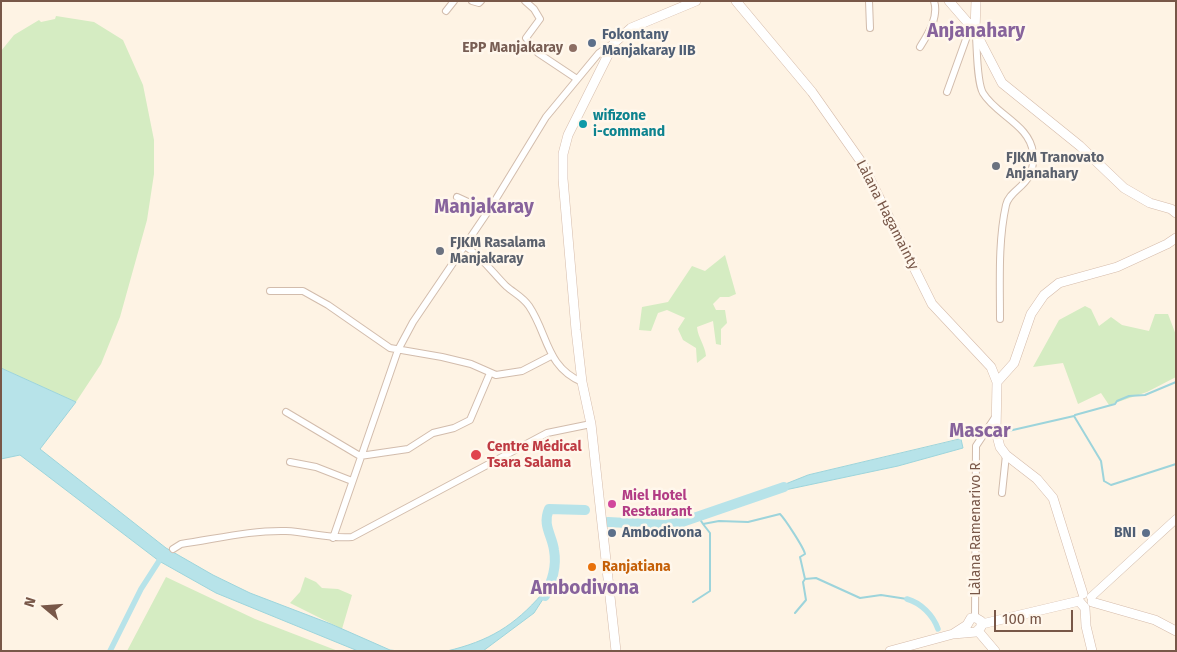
<!DOCTYPE html>
<html>
<head>
<meta charset="utf-8">
<style>
	body { margin:0 }
	#map { position:relative; width:1177px; height:652px; overflow:hidden; background:#fef3e4; font-family:"Fira Sans",sans-serif }
	canvas { display:block }
	.frame { position:absolute; inset:0; border:2px solid #785748; pointer-events:none }
	.north { position:absolute; left:20px; top:582px; width:50px; height:50px; -webkit-text-stroke:4px #fff7ec; paint-order:stroke; rotate:288deg; font-size:14px; font-weight:700; line-height:20px; text-align:center; color:#785748 }
	.north::after { content:''; display:block; margin:auto; width:18px; height:22px; background:#785748; clip-path:polygon(50% 0,100% 100%,50% 72%,0 100%) }
	.scale { position:absolute; left:994px; top:610px; width:79px; height:22px; box-sizing:border-box; border:2px solid #785748; border-top:0; padding-left:6px; font-size:15px; line-height:18px; white-space:nowrap; color:#785748; -webkit-text-stroke:4px #fff7ec; paint-order:stroke }
</style>
</head>
<body>
<div id="map">
<canvas width="1177" height="652"></canvas>
<div class="frame"></div>
<div class="north">N</div>
<div class="scale">100 m</div>
</div>
<script>
const ctx = document.querySelector('canvas').getContext('2d');
ctx.lineJoin = 'round';
function fillPath(path, color) {
  ctx.fillStyle = color;
  ctx.fill(path, 'evenodd');
}
function trace(path, color, width, dash) {
  ctx.strokeStyle = color;
  ctx.lineWidth = width;
  ctx.lineCap = dash ? 'butt' : 'round';
  ctx.setLineDash(dash || []);
  ctx.stroke(path);
}
function drawText(font, color, halo, rows, align = 'center') {
  ctx.font = font + ' "Fira Sans",sans-serif';
  ctx.lineWidth = 5;
  ctx.setLineDash([]);
  ctx.textBaseline = 'middle';
  ctx.strokeStyle = halo;
  ctx.fillStyle = color;
  for (const [text, x, y, turn = 0] of rows) {
    ctx.save();
    ctx.translate(x, y);
    ctx.rotate((+turn || 0) * Math.PI / 180);
    ctx.textAlign = isNaN(turn) ? turn : align;
    if (halo) ctx.strokeText(text, 0, 0);
    ctx.fillText(text, 0, 0);
    ctx.restore();
  }
}
fillPath(new Path2D(`
	M56,16L94,22L123,40L143,85L154,140V174L147,220L120,317L101,364L76,402L1,368V51L14,35L39,20L41,22L55,19Z
	M725,255L736,294L729,297H720L713,304L716,310H725L727,323L721,329V345L716,344L713,321L697,327C698,338 705,345 706,356L697,363L696,348L683,340L678,329L685,318L667,310L658,313L651,331L639,330L642,307L668,302L692,266L705,271Z
	M1085,306L1091,309L1099,326L1111,317L1122,325L1149,331L1155,314H1168L1176,335V377L1147,392L1109,405L1101,393L1078,404L1063,363L1033,367L1059,320Z
	M166,577L255,619L338,651H127Z
	M305,577L316,582L322,588L338,589L352,595L342,629L290,603L300,592Z`), '#d5ecc2');
const water = new Path2D(`
	M1,368L76,402L40,449L166,548L213,575L250,593L331,624L390,650L399,651H358L216,593L159,561L20,455L1,459Z
	M961,439L963,448L898,466L785,490L783,485L808,475Z
	M542,594L545,596L534,613L483,651H447C489,641 514,626 542,594Z`);
fillPath(water, '#b7e3e9');
trace(water, '#9dd4db', 1);
trace(new Path2D(`
	M1075,415L1115,404L1117,401L1129,396L1145,395L1176,382
	M1004,432L1074,416L1101,461L1104,481L1111,485L1176,464
	M698,516L703,524L719,521L748,522L780,514C785,519 804,548 805,554L800,557L805,579L803,582L806,600L795,613
	M805,579L816,578L860,598L881,595L907,599
	M693,602L710,591V533L703,524`), '#9dd4db', 2);
trace(new Path2D(`
	M907,599C921,603 933,615 938,629
	M110,651L141,589L159,561`), '#b7e3e9', 5.5);
trace(new Path2D(`
	M608,522L666,525L682,522L784,487
	M545,596C552,581 557,567 554,550C552,535 542,525 549,509L585,510`), '#b7e3e9', 10);
const minor = new Path2D(`
	M472,1L479,3L481,1
	M525,1L534,9L540,19L526,38L538,53L577,79
	M869,1L870,28
	M446,11L454,1
	M976,37C977,50 977,83 983,93C996,115 1030,125 1033,153C1036,187 1010,187 1006,205C998,241 1000,281 1000,319
	M920,47C928,34 939,17 934,1
	M947,92L970,28
	M457,197L470,203L491,207
	M465,246C482,257 492,272 506,286C514,293 523,297 529,306C548,334 546,367 582,382
	M270,291H303L328,305L390,348L442,357L471,364L496,375L522,371L551,356
	M286,412L360,456L408,449L433,433L454,428L470,420L490,373
	M290,462L316,467L352,481
	M1002,493L1006,455
	M333,538L398,350L413,322L491,207L546,117L599,53L614,43
	M173,549L181,544C216,539 251,530 286,531C309,532 329,539 352,537L547,433L591,424
	M975,618L976,446L996,416`);
const tertiary = new Path2D(`
	M1091,597L1176,519`);
const secondary = new Path2D(`
	M736,1L812,92L862,163L932,304L991,367L997,382L996,432L1000,447L1006,455L1037,479L1053,498L1083,594
	M949,1L975,31L1002,83L1080,146L1124,188L1150,203L1171,209L1176,213
	M975,31L976,1
	M997,382L1014,363L1031,314L1044,295L1059,283L1117,267L1167,244L1176,238
	M1079,601L1085,608L1086,626L1092,651
	M1092,602L1155,620L1176,631
	M982,624L1079,601
	M978,631L995,651
	M616,651L591,424L582,382L576,330L563,179V154L568,135L614,43L631,28L696,1
	M890,651L953,634L976,632L981,627V621L976,618H971L967,625L953,634`);
trace(minor, '#d2bcac', 8);
trace(tertiary, '#d2bcac', 9);
trace(secondary, '#d5bbaa', 10);
trace(minor, '#fff', 6);
trace(tertiary, '#fff', 8);
trace(secondary, '#fff', 9);
for (const [x, y, r, color] of [
	[592,43,5,"#5c6f8a"],
	[573,48,5,"#8d6e63"],
	[583,124,5,"#0f9aa8"],
	[996,166,5,"#6b7280"],
	[440,251,5,"#6b7280"],
	[476,455,6,"#e0444e"],
	[612,504,5,"#d1479c"],
	[612,533,5,"#5c6f8a"],
	[1146,533,5,"#5c6f8a"],
	[592,567,5,"#e8710a"]
]) {
  const dot = new Path2D();
  dot.arc(x, y, r, 0, 2 * Math.PI);
  ctx.fillStyle = color;
  ctx.fill(dot);
  trace(dot, '#fff7ec', 2);
}
drawText('bold 14px', '#4e5e75', '#fff7ec', [
	["Fokontany",602,35],
	["Manjakaray IIB",602,51],
	["Ambodivona",622,533],
	["BNI",1136,533,"right"]
], 'left');
drawText('bold 14px', '#785e54', '#fff7ec', [
	["EPP Manjakaray",563,48]
], 'right');
drawText('bold 14px', '#0d838f', '#fff7ec', [
	["wifizone",593,116],
	["i-command",593,132]
], 'left');
drawText('bold 14px', '#5b616d', '#fff7ec', [
	["FJKM Tranovato",1006,158],
	["Anjanahary",1006,174],
	["FJKM Rasalama",450,243],
	["Manjakaray",450,259]
], 'left');
drawText('14px', '#785748', '#fff7ec', [
	["Làlana Hagamainty",887,215,63],
	["Làlana Ramenarivo R",976,529,-90]
]);
drawText('bold 14px', '#be3a42', '#fff7ec', [
	["Centre Médical",487,447],
	["Tsara Salama",487,463]
], 'left');
drawText('bold 14px', '#b23c85', '#fff7ec', [
	["Miel Hotel",622,496],
	["Restaurant",622,512]
], 'left');
drawText('bold 14px', '#c56008', '#fff7ec', [
	["Ranjatiana",602,567]
], 'left');
drawText('bold 19px', '#87639c', '#fff7ec', [
	["Anjanahary",976,32],
	["Manjakaray",484,208],
	["Mascar",980,432],
	["Ambodivona",585,589]
]);
</script>
</body>
</html>
